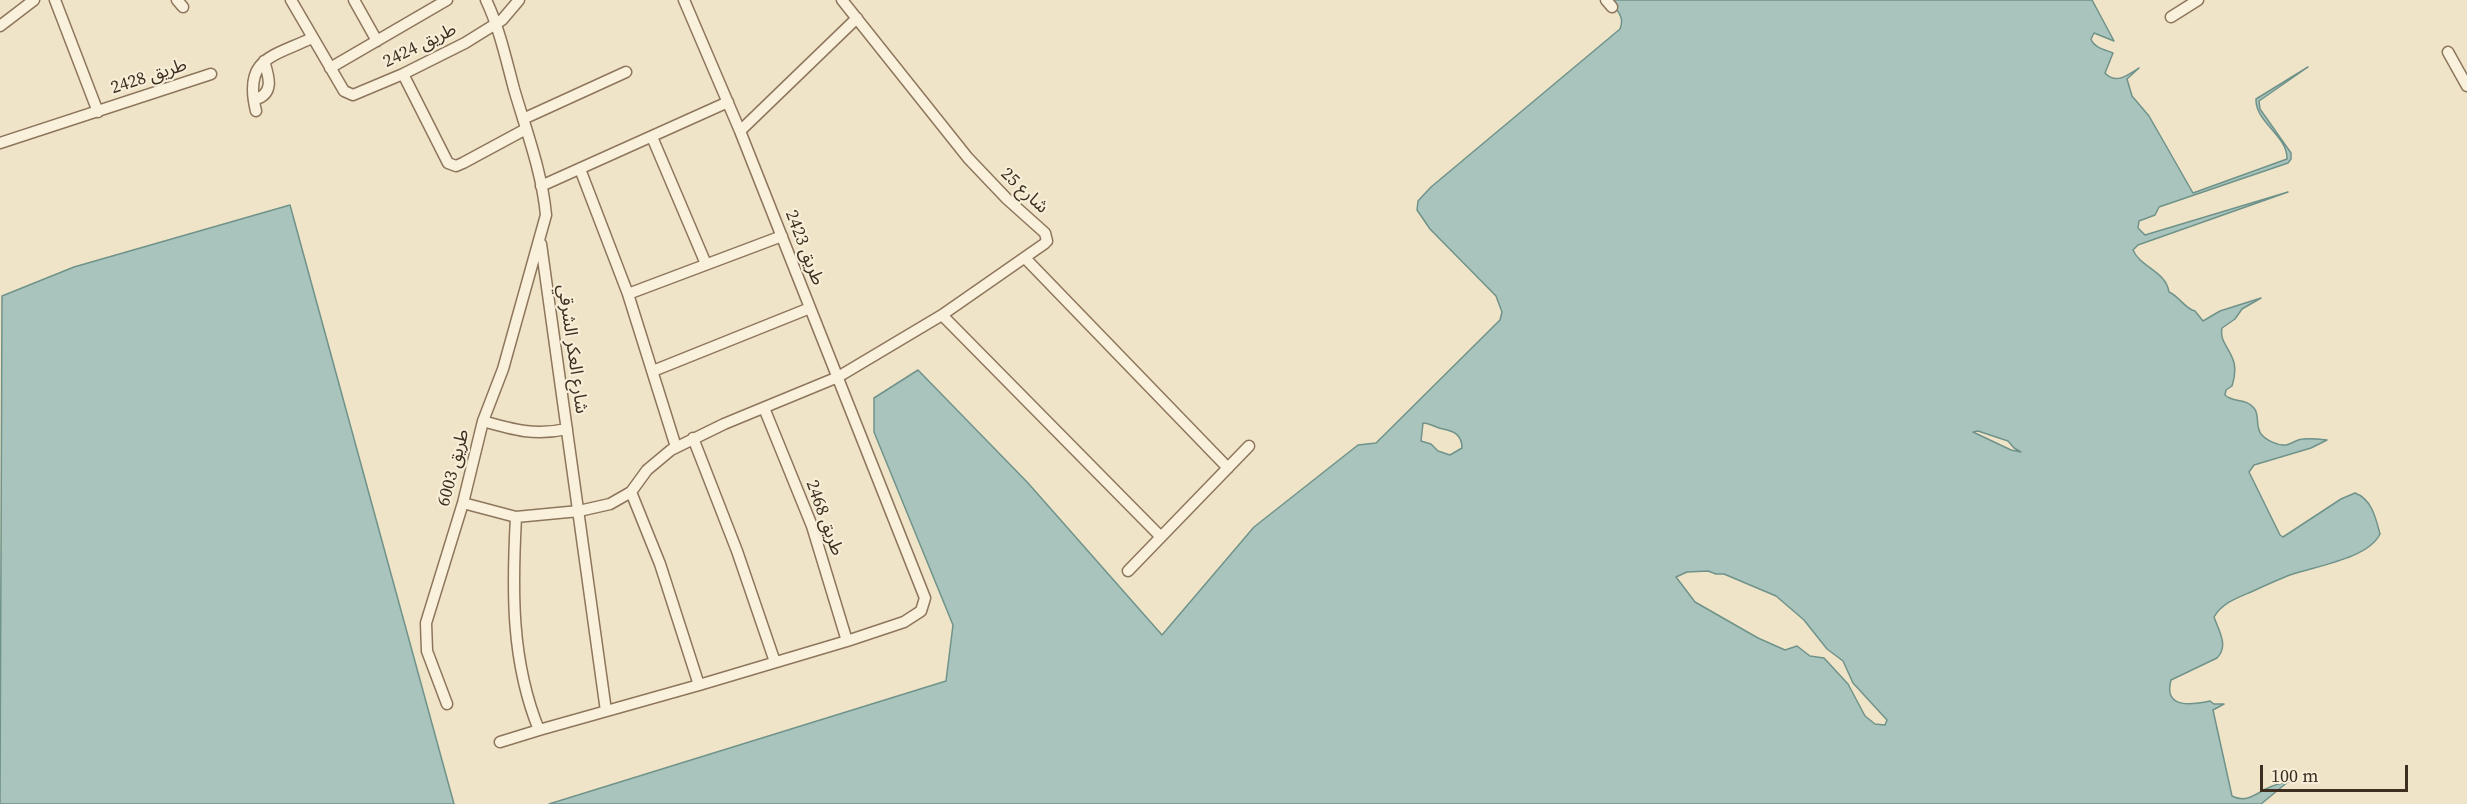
<!DOCTYPE html>
<html>
<head>
<meta charset="utf-8">
<style>
	body { margin:0 }
	#map { position:relative; width:2467px; height:804px; overflow:hidden; background:#f0e4c8; font-family:"Source Serif 4",serif }
	canvas { display:block }
	.scale { position:absolute; left:2260px; top:765px; width:148px; height:27px; box-sizing:border-box; border:3px solid #3d2e20; border-top:0; padding-left:8px; font-size:18px; line-height:21px; white-space:nowrap; color:#3d2e20; -webkit-text-stroke:4px #f7eed8; paint-order:stroke }
</style>
</head>
<body>
<div id="map">
<canvas width="2467" height="804"></canvas>
<div class="scale">100 m</div>
</div>
<script>
const ctx = document.querySelector('canvas').getContext('2d');
ctx.lineJoin = 'round';
function fillPath(path, color) {
  ctx.fillStyle = color;
  ctx.fill(path, 'evenodd');
}
function trace(path, color, width, dash) {
  ctx.strokeStyle = color;
  ctx.lineWidth = width;
  ctx.lineCap = dash ? 'butt' : 'round';
  ctx.setLineDash(dash || []);
  ctx.stroke(path);
}
function drawText(font, color, halo, rows, align = 'center') {
  ctx.font = font + ' "Source Serif 4","Noto Sans Arabic",serif';
  ctx.lineWidth = 4.5;
  ctx.setLineDash([]);
  ctx.textBaseline = 'middle';
  ctx.strokeStyle = halo;
  ctx.fillStyle = color;
  for (const [text, x, y, turn = 0] of rows) {
    ctx.save();
    ctx.translate(x, y);
    ctx.rotate((+turn || 0) * Math.PI / 180);
    ctx.textAlign = isNaN(turn) ? turn : align;
    if (halo) ctx.strokeText(text, 0, 0);
    ctx.fillText(text, 0, 0);
    ctx.restore();
  }
}
const water = new Path2D(`
	M1611,0H2092L2114,41L2094,33L2091,39C2094,48 2106,50 2113,53L2105,73C2116,85 2128,75 2139,68L2127,79L2132,96L2149,116L2193,193L2287,159C2288,136 2255,122 2256,99L2308,67L2259,101L2260,109L2291,153V159L2288,163L2159,207L2155,215L2139,221L2138,228L2145,235L2288,192L2138,245L2133,250C2140,267 2166,271 2169,292C2179,296 2185,309 2195,311L2203,321L2220,311L2261,298L2242,309L2235,319L2222,328C2218,348 2243,353 2232,386L2226,390L2225,395C2233,403 2246,398 2254,408C2260,415 2255,426 2261,434C2266,440 2278,446 2286,445C2292,444 2297,439 2303,439C2311,438 2319,439 2327,440L2311,448L2254,465L2249,472L2280,535L2283,537L2341,499L2355,493C2372,499 2376,519 2380,534C2368,559 2315,566 2290,575C2277,580 2264,586 2251,592C2237,598 2222,603 2214,617C2219,631 2229,646 2217,658L2171,680C2163,709 2192,705 2210,701L2214,704H2224L2213,710L2232,796C2247,804 2256,793 2270,787C2276,784 2283,783 2289,781L2261,804H549L946,681L953,625L874,432V398L918,370L1028,483L1162,635L1254,527L1358,445L1376,443L1500,320L1502,312L1496,296L1430,229L1417,210L1418,201L1431,187L1620,29C1625,16 1617,12 1611,0ZM1423,423C1430,423 1436,428 1443,429C1454,431 1462,435 1462,448L1450,455L1438,451L1431,444L1421,441ZM1978,431L2008,441L2014,448L2021,452L2011,450L1973,432ZM1708,571L1716,574H1724L1776,596L1804,620L1827,649L1843,661L1853,683L1887,720L1885,725L1875,724L1865,716L1848,684L1824,658L1810,656L1797,646L1785,650L1758,638L1695,602L1676,577L1687,572Z
	M290,205L454,804H0L2,296L74,267Z`);
fillPath(water, '#a9c4bc');
trace(water, '#6f938a', 1.5);
const minor = new Path2D(`
	M55,0L98,112
	M177,0L183,7
	M291,0L344,91L353,95L403,74L465,43L502,20L519,0
	M354,0L377,41
	M1606,0L1612,7
	M2171,17L2198,0
	M0,26L34,0
	M2448,52L2467,86
	M330,68L447,0
	M403,74L448,163L456,166L463,163L526,129
	M254,100C275,94 269,77 264,61
	M256,111C243,58 272,57 312,38
	M523,119L626,72
	M740,131L857,18
	M652,137L706,264
	M0,143L211,74
	M580,169L628,294L676,447
	M541,186L728,102
	M541,244L606,711
	M1025,258L1228,468
	M628,294L782,236
	M942,315L1161,537
	M653,371L810,308
	M764,408L812,526L847,641
	M483,421C514,430 535,436 567,429
	M693,438L737,551L775,662
	M631,492L660,564L699,685L847,641L904,622L921,611L925,598L740,131L684,0
	M463,503L516,517L579,511L610,504L631,492L647,470L671,450L724,424L838,377L942,315L1044,244L1047,241L1045,233L1007,199L968,158L842,0
	M1128,571L1249,446
	M447,704L427,651L426,623L463,503L483,421L503,369L546,215C542,172 526,130 514,89C506,59 499,27 486,0
	M539,730L699,685
	M500,742L539,730C511,661 512,591 516,517`);
trace(minor, '#8d765c', 13);
trace(minor, '#faf1dc', 10);
drawText('18px', '#3d2e20', '#f7eed8', [
	["طريق 2424",420,46,-26],
	["طريق 2428",149,77,-18],
	["شارع 25",1024,191,43],
	["طريق 2423",804,248,69],
	["شارع العكر الشرقي",572,349,82],
	["طريق 6003",454,468,-75],
	["طريق 2468",824,518,70]
]);
</script>
</body>
</html>
